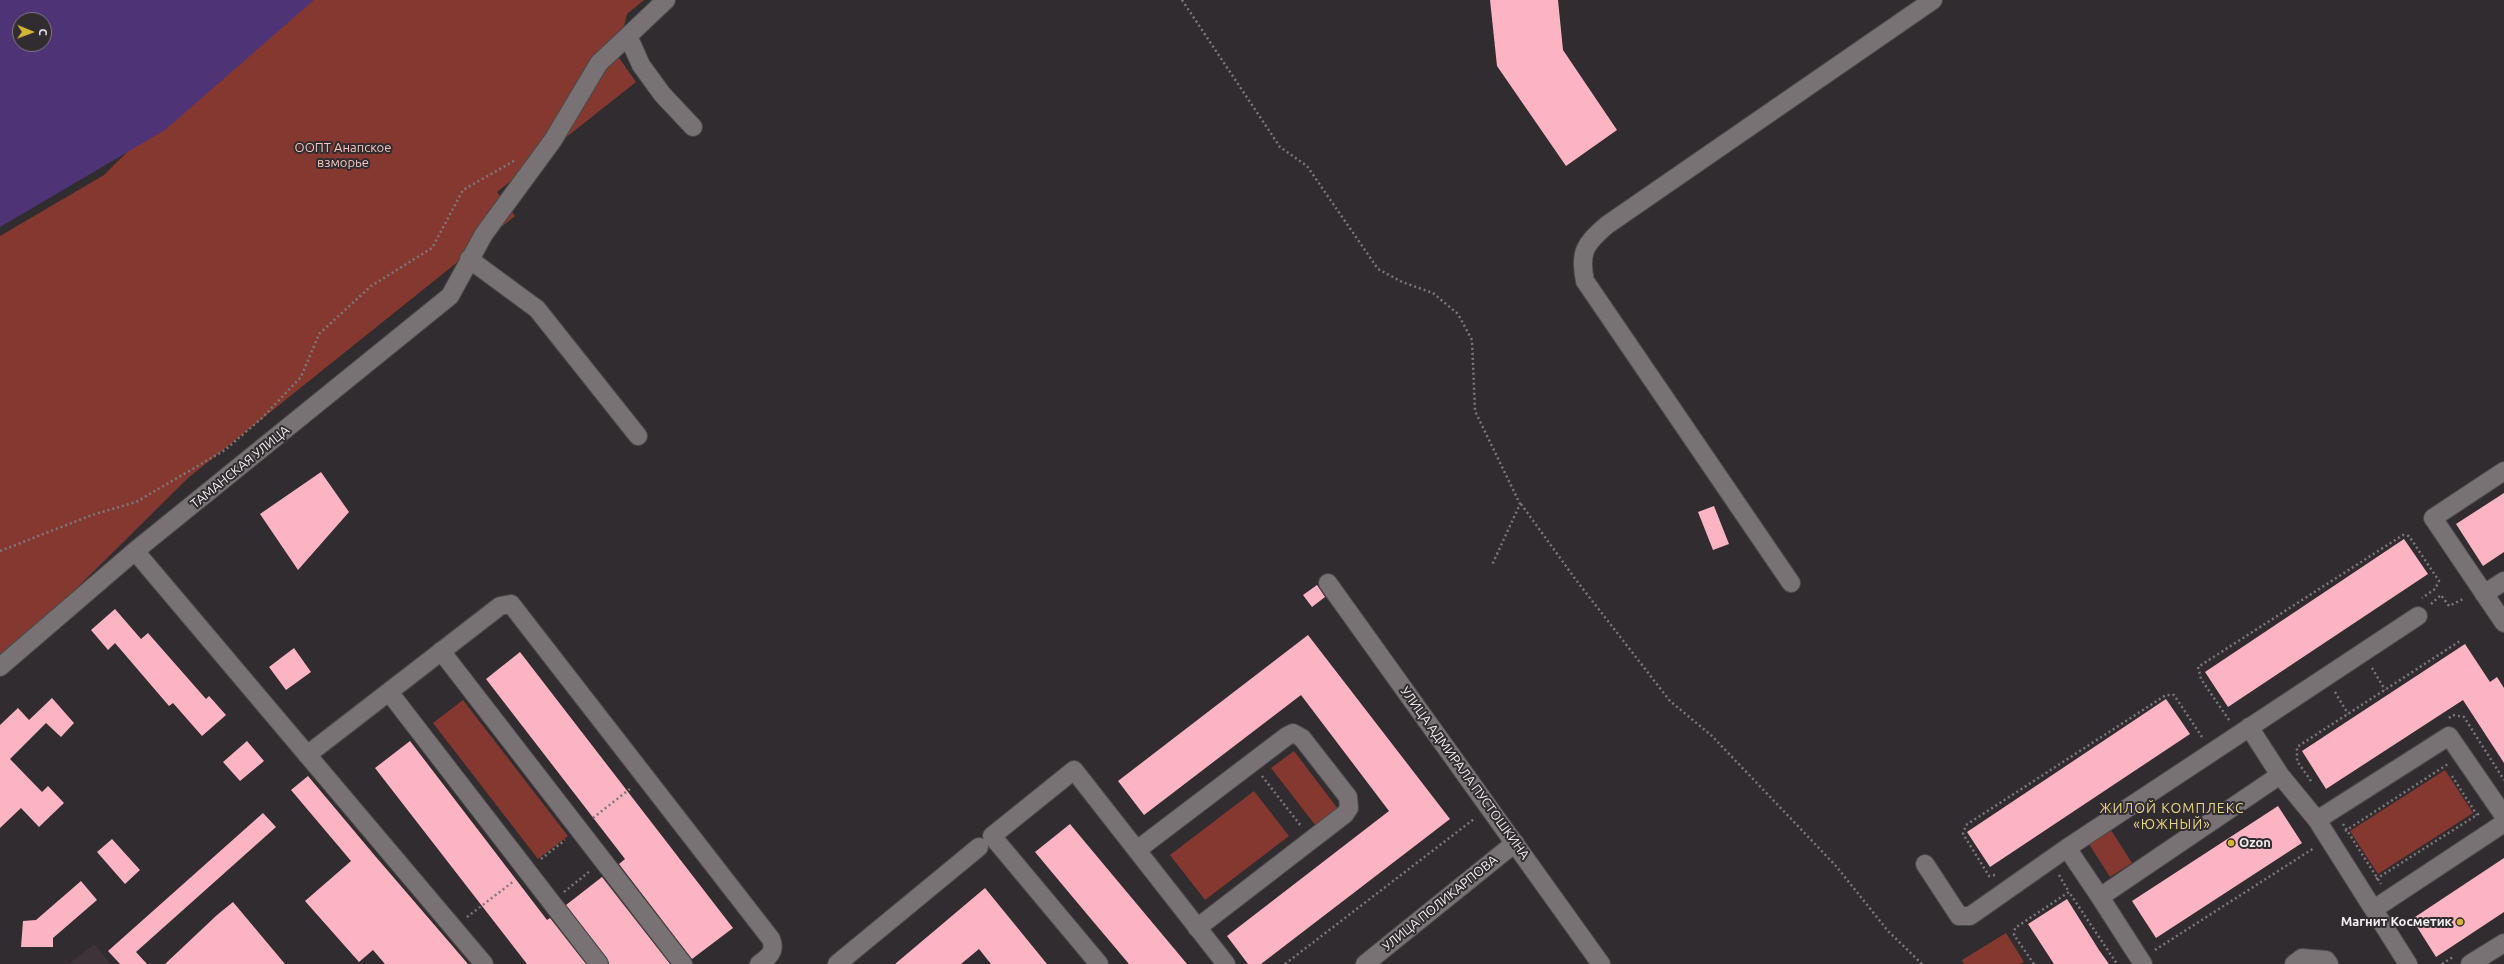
<!DOCTYPE html>
<html>
<head>
<meta charset="utf-8">
<style>
	body { margin:0 }
	#map { position:relative; width:2504px; height:964px; overflow:hidden; background:#312c2f; font-family:Ubuntu,sans-serif }
	canvas { display:block }
	.north { position:absolute; left:12px; top:12px; width:40px; height:40px; box-sizing:border-box; background:#312c2f; border:1px solid #7f7a7d; border-radius:50%; rotate:91deg; font-size:11px; font-weight:700; line-height:16px; text-align:center; color:#f3f0f2 }
	.north::after { content:''; display:block; margin:auto; width:14px; height:18px; background:#d4b635; clip-path:polygon(50% 0,100% 100%,50% 72%,0 100%) }
</style>
</head>
<body>
<div id="map">
<canvas width="2504" height="964"></canvas>
<div class="north">С</div>
</div>
<script>
const ctx = document.querySelector('canvas').getContext('2d');
ctx.lineJoin = 'round';
function fillPath(path, color) {
  ctx.fillStyle = color;
  ctx.fill(path, 'evenodd');
}
function trace(path, color, width, dash) {
  ctx.strokeStyle = color;
  ctx.lineWidth = width;
  ctx.lineCap = dash ? 'butt' : 'round';
  ctx.setLineDash(dash || []);
  ctx.stroke(path);
}
function drawText(font, color, halo, rows, align = 'center') {
  ctx.font = font + ' Ubuntu,sans-serif';
  ctx.lineWidth = 4;
  ctx.setLineDash([]);
  ctx.textBaseline = 'middle';
  ctx.strokeStyle = halo;
  ctx.fillStyle = color;
  for (const [text, x, y, turn = 0] of rows) {
    ctx.save();
    ctx.translate(x, y);
    ctx.rotate((+turn || 0) * Math.PI / 180);
    ctx.textAlign = isNaN(turn) ? turn : align;
    if (halo) ctx.strokeText(text, 0, 0);
    ctx.fillText(text, 0, 0);
    ctx.restore();
  }
}
fillPath(new Path2D(`
	M94,944L111,964H69Z`), '#3e3339');
fillPath(new Path2D(`
	M280,0H644L627,14L617,55L636,82L497,192L515,216L188,478L0,664V236L104,175Z
	M463,700L568,836L538,859L433,723Z
	M1294,751L1338,809L1316,826L1271,768Z
	M2445,770L2473,813L2378,874L2350,831Z
	M1254,791L1289,836L1205,900L1170,855Z
	M2111,830L2132,863L2110,877L2089,844Z
	M2006,933L2024,962L2020,964H1964L1962,960Z`), '#85382f');
fillPath(new Path2D(`
	M0,0H314L165,130L0,227ZM20,20H44V44H20Z`), '#4e3476');
fillPath(new Path2D(`
	M1490,0H1558L1563,50L1617,130L1566,166L1497,66Z
	M321,472L349,512L298,570L260,514Z
	M2504,493V552L2483,566L2456,524Z
	M1714,506L1729,544L1713,550L1698,512Z
	M2404,539L2428,574L2228,707L2205,672Z
	M1317,585L1325,597L1312,607L1303,595Z
	M115,609L141,639L148,633L206,699L209,696L226,715L202,736L173,703L169,706L115,643L108,650L91,630Z
	M1308,635L1450,819L1261,964H1248L1227,936L1389,811L1301,695L1144,815L1118,781Z
	M2465,644L2490,682L2497,677L2504,688V763L2463,700L2326,789L2302,751Z
	M294,648L311,672L286,690L269,667Z
	M520,652L733,928L692,959L619,864L625,859L486,679Z
	M52,698L74,723L61,737L46,723L10,759L42,792L48,786L64,803L39,827L21,808L0,828V725L18,708L29,720Z
	M2166,699L2190,734L1990,867L1967,832Z
	M247,741L264,761L240,781L223,762Z
	M410,741L547,920L550,918L586,964H527L375,768Z
	M308,776L376,857L468,964H385L373,950L359,962L305,901L351,861L291,790Z
	M2278,806L2302,843L2156,938L2132,901Z
	M263,813L276,827L136,952L147,964H120L108,951Z
	M1070,824L1095,854L1187,964H1129L1086,913L1035,852Z
	M112,839L140,870L125,884L97,852Z
	M2504,858V912L2436,957L2412,919Z
	M602,877L670,964H609L607,958L566,905Z
	M81,881L97,900L53,938V947H21L23,921L36,920Z
	M985,888L1047,964H991L979,949L961,964H895Z
	M2067,899L2099,950L2109,964H2054L2028,924Z
	M233,902L285,964H165L217,915Z`), '#fdb4c2');
const minor = new Path2D(`
	M666,0L628,36L641,65L662,94L693,127
	M469,259L537,309L638,436
	M2504,471L2433,518L2504,623
	M135,551L484,964
	M1328,583L1601,964
	M1791,583L1585,281C1579,252 1585,244 1607,225L1933,0
	M2484,594L2504,581
	M441,651L683,964
	M0,667L135,551L450,296L484,234L553,140L599,63L628,36
	M389,692L599,964
	M2249,727L2280,775L2317,820L2408,964
	M307,755L500,606L511,604L771,939C776,951 769,957 759,964
	M2317,820L2449,736L2504,816
	M2067,848L2100,897L2280,775
	M1137,850L1287,736L1293,733L1302,738L1348,797L1349,808L1345,814L1197,928
	M1925,864L1959,916H1970L2067,848L2418,616
	M2100,897L2143,964
	M2374,909L2504,823
	M837,964L979,847
	M1099,964L992,836L1074,770L1226,964
	M1365,964L1515,843
	M2294,964L2302,958L2326,960L2329,964
	M2470,964L2504,943`);
trace(minor, '#4d4a4c', 20);
trace(new Path2D(`
	M1182,0L1280,147L1307,166L1378,269L1402,282L1433,293L1458,314L1472,340L1475,411L1520,504L1492,565
	M1521,504L1576,580L1670,701L1712,736L1836,866L1888,931L1922,964
	M0,551L92,515L136,502L225,450L262,418L301,377L319,334L371,286L432,248L463,190L514,161
	M2431,604L2441,595L2449,606L2465,598
	M2372,668L2385,690
	M2335,692L2348,714
	M2449,718L2453,715L2464,717L2504,780
	M2229,720L2201,679L2198,667L2403,535L2409,536L2439,581L2435,589L2422,598
	M1262,776L1301,826
	M2452,776L2477,815
	M2311,781L2297,761V747L2460,641
	M593,818L631,788
	M2343,824L2381,884
	M2345,831L2448,764
	M541,859L565,840
	M1995,875L1989,876L1963,834L1966,825L2166,695H2174L2202,737
	M2059,875L2069,892
	M2376,879L2480,813
	M564,892L590,871
	M467,917L514,881
	M2155,950L2314,848
	M1285,964L1474,819
	M2034,964L2014,935L2015,928L2069,892L2117,964
	M2442,964L2453,957`), '#7c787b', 2.5, [2, 3]);
trace(minor, '#787275', 18);
for (const [x, y, r, color] of [
	[2231,843,4,"#d4b635"],
	[2460,922,4,"#d4b635"]
]) {
  const dot = new Path2D();
  dot.arc(x, y, r, 0, 2 * Math.PI);
  ctx.fillStyle = color;
  ctx.fill(dot);
  trace(dot, '#312c2f', 1.5);
}
drawText('13px', '#f5c6be', '#312c2f', [
	["ООПТ Анапское",343,148],
	["взморье",343,163]
]);
drawText('13px', '#f3f0f2', '#312c2f', [
	["ТАМАНСКАЯ УЛИЦА",240,467,-39],
	["УЛИЦА АДМИРАЛА ПУСТОШКИНА",1465,773,54],
	["УЛИЦА ПОЛИКАРПОВА",1440,903,-39]
]);
drawText('bold 13px', '#f3f0f2', '#312c2f', [
	["Ozon",2239,843],
	["Магнит Косметик",2452,922,"right"]
], 'left');
ctx.letterSpacing = '1px';
drawText('14px', '#e8d487', '#312c2f', [
	["ЖИЛОЙ КОМПЛЕКС",2172,808],
	["«ЮЖНЫЙ»",2172,824]
]);
ctx.letterSpacing = '0px';
</script>
</body>
</html>
